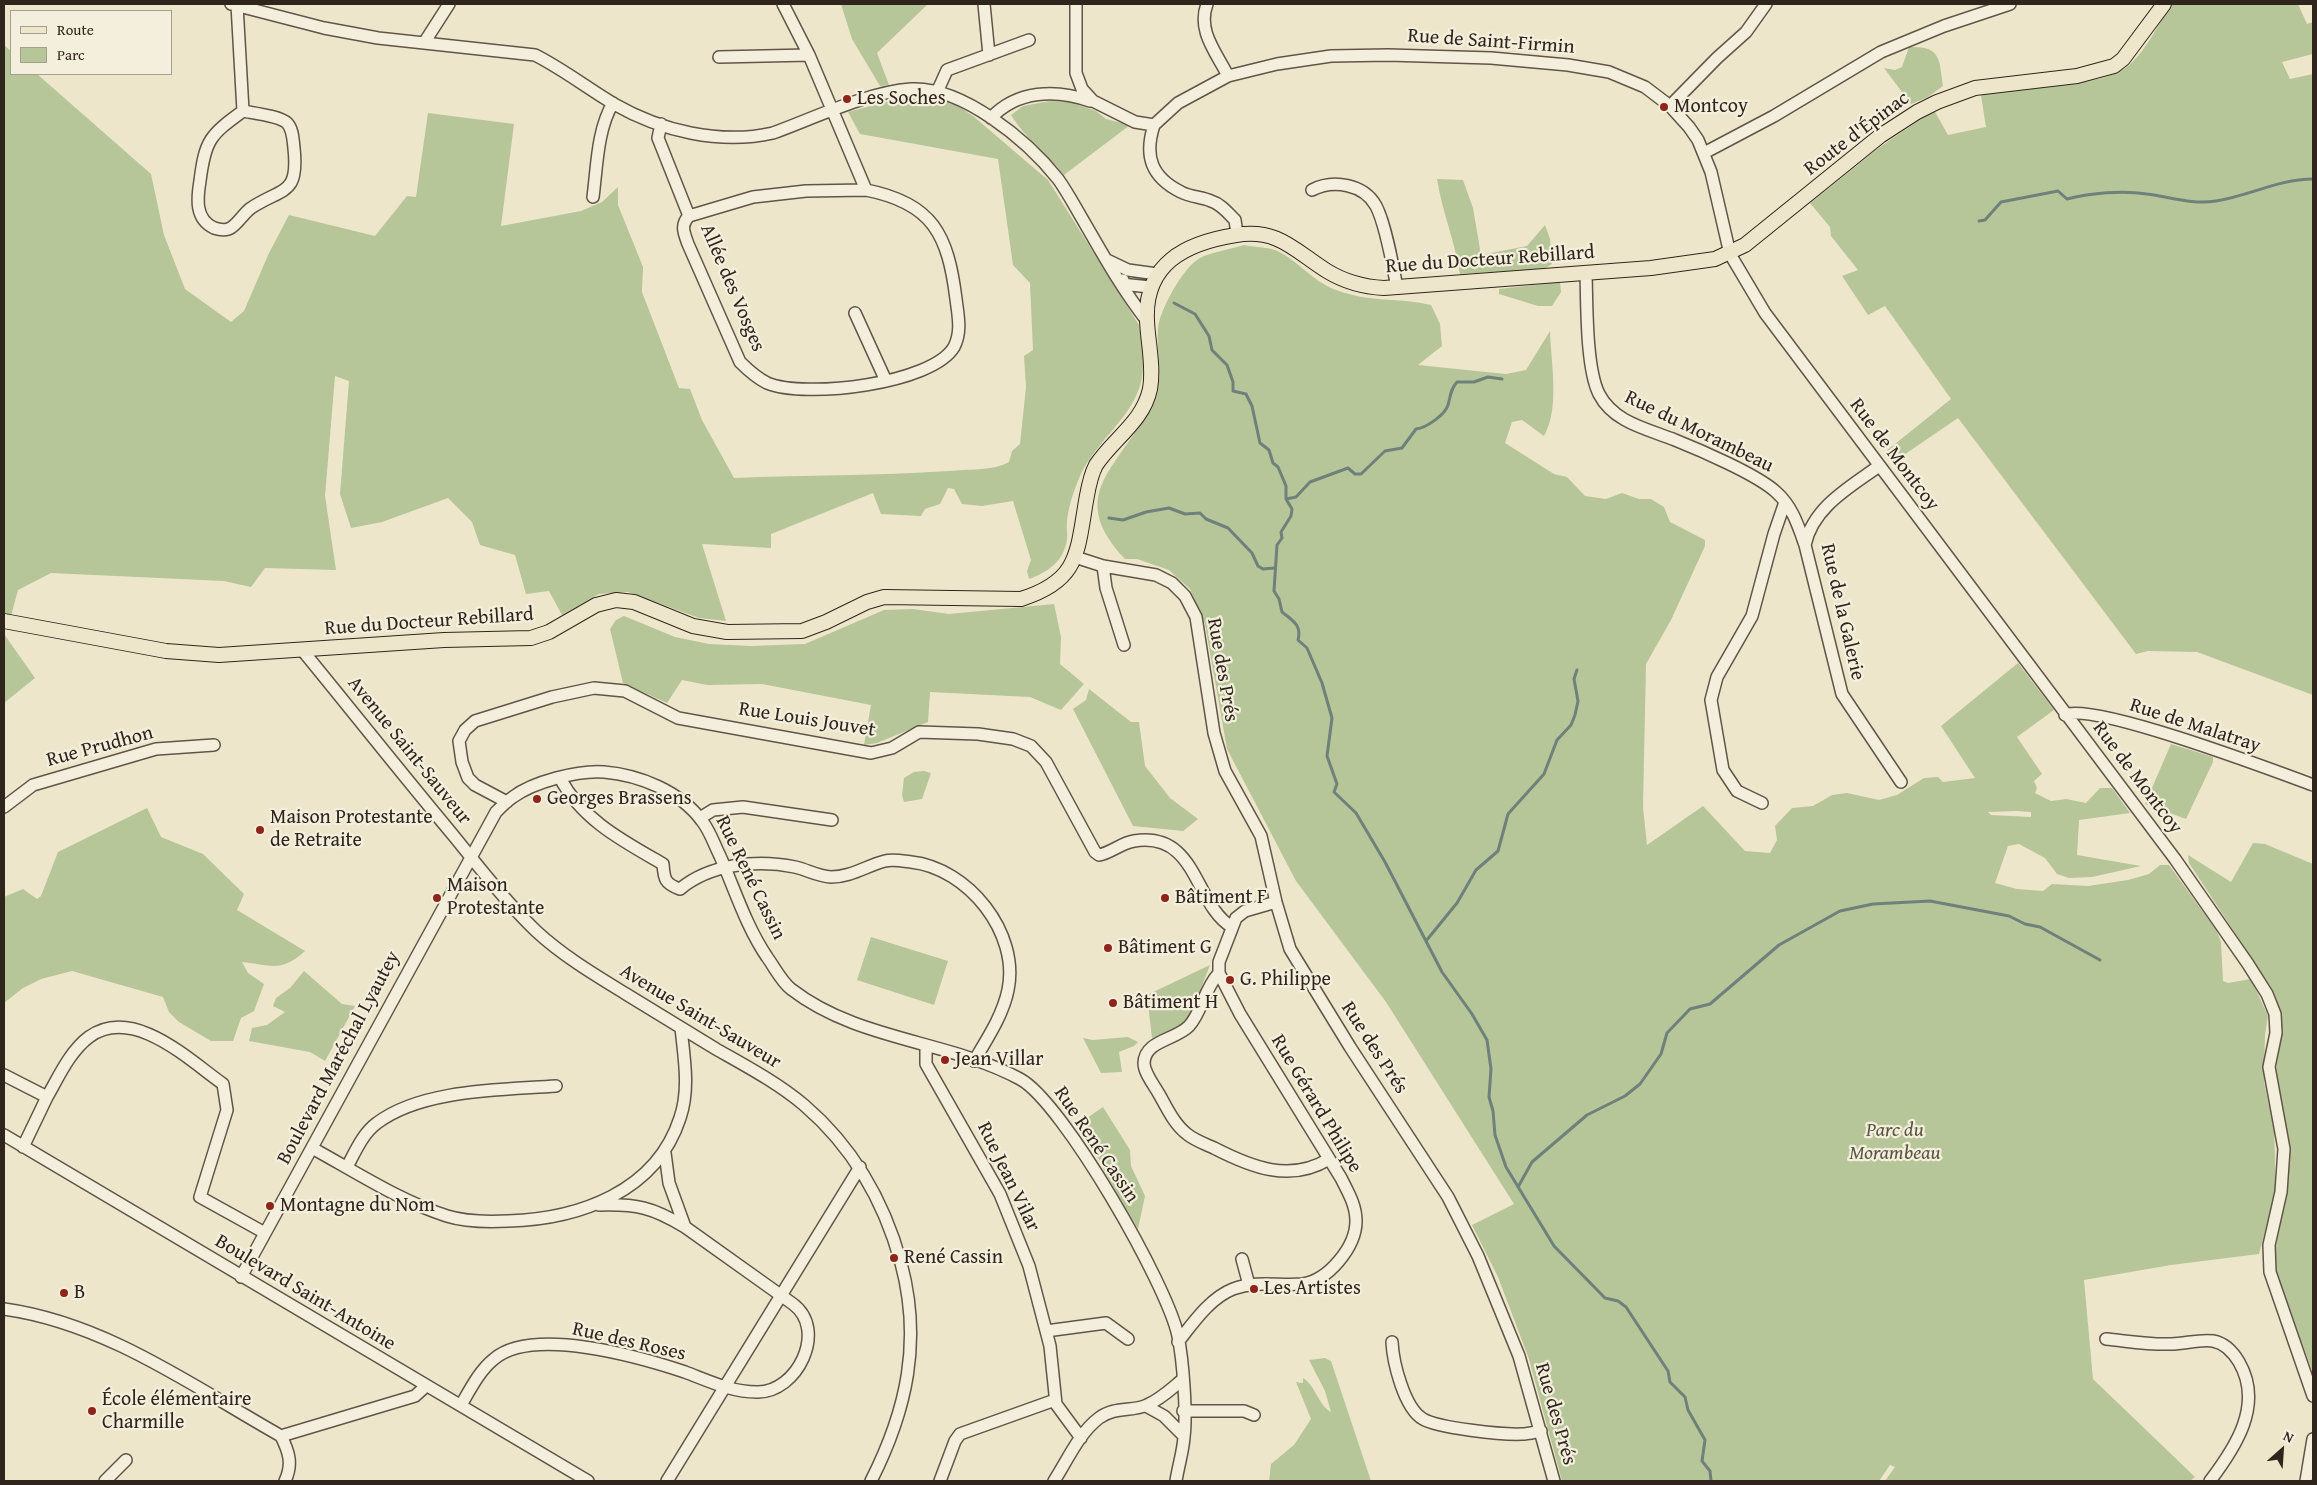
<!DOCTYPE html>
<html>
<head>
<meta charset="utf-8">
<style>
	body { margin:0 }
	#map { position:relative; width:2317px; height:1485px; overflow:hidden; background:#eee6ca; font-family:"Gentium Book Plus",serif }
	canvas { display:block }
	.frame { position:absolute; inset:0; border:5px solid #30251d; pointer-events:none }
	.legend { position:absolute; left:10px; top:10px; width:162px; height:65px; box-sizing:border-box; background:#f4efdd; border:1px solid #a69e90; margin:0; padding:6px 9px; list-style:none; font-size:15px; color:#30251d }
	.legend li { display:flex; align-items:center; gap:10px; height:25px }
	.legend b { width:25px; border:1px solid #a69e90 }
	.north { position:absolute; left:2257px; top:1425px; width:50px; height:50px; -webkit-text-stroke:4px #f4efdd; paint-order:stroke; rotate:26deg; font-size:14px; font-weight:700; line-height:20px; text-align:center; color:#30251d }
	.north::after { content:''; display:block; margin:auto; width:18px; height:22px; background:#30251d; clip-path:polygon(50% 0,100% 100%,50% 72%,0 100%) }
</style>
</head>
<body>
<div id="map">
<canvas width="2317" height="1485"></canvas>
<div class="frame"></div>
<ul class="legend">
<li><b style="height:6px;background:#eee6ca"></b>Route</li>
<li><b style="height:14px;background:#b6c698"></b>Parc</li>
</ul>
<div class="north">N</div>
</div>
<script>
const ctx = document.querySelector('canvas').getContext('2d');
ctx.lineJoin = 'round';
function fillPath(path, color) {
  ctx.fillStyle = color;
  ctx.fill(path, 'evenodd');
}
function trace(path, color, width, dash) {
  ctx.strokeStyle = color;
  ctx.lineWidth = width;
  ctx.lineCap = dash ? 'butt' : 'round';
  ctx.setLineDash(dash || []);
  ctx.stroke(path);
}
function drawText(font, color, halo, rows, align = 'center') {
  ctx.font = font + ' "Gentium Book Plus",serif';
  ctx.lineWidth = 4.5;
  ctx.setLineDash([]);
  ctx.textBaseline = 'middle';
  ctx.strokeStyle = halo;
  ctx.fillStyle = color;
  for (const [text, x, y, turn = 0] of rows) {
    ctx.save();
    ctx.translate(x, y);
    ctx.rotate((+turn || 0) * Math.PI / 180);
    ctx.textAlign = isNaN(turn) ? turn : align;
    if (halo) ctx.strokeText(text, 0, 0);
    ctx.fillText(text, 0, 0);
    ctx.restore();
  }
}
fillPath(new Path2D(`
	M841,4H928L877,53L889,85L880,86L852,39Z
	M2173,4H2298L2307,24L2313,22V54L2282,62L2290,79L2313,74V695L2197,652L2148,651L2136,654L1958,418L1895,461L1885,452L1951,399L1885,306L1868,315L1842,276L1858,270L1831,236L1830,227L1810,203L1880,147L1934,110L1948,135L1986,127L1981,95C2018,87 2102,88 2128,66C2148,49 2157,24 2173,4Z
	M4,45L11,51V74H37L151,174L164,235L185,289L231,322L244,311L269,253L289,215L375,236L407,196L416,197L428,113L514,124L501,226L581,211L602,202L618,187V205L643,267L642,292L679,388L690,389L702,420L734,478C806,475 877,476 949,471C967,469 993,471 1009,462L1012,451L1020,444L1026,387L1024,356L1033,350L1030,283L1013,265L998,159L860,134L848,112L897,99L929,96L952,102L973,116L1048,180L1139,325C1142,344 1146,367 1140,386C1128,423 1091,445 1078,481C1073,493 1068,509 1067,521C1066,528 1068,534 1067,540C1063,562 1048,572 1029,579L1027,571L1031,560L1013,501L982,506L962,504L954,489L948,488L940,504L925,509L921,516L881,514L873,493L771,534V548L702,544L726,621L699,618L628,592L599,594L562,615L549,591L526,594L515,555L480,545L472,522L448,498L382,522L351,528L340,494L349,381L335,376L325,496L336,570L265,568L251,587L224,581L51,573L18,590L11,616L4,615Z
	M1909,47C1941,46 1939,58 1943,86L1928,97L1911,104L1884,68L1895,70L1902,67Z
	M1050,101L1072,102L1096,111L1106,119L1130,125L1064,175C1047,154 1025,138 1011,115L1023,106Z
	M1437,179L1463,180L1473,208L1481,255L1527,246L1545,225L1550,239L1552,264L1544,269L1460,274C1455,242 1442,211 1437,179Z
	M1244,245C1254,247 1266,247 1275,250C1297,259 1313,282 1336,290C1371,303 1396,297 1431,305L1440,324L1442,346L1418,365L1506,374L1526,370L1550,331C1551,364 1560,408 1544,436L1522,420L1512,422L1505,443L1554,474L1567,477L1585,496L1606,499L1622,493L1639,499H1651L1664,507L1670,522L1705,540V546L1671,620L1646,664L1643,807L1647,845L1703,806L1745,851L1770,853L1777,840L1775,826L1792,808L1813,806L1832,795L1847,793L1879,800L1897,795L1924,778L1938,777L1943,782L1975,778L1941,726L2018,663L2054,710L2017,737L2042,774L2034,781L2037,788L2035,793L2051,801L2066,799L2086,803L2100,788H2112L2130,813L2079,820L2077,855L2141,866L2092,877L2069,878L2057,874L2045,858L2019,844L2008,846L1995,883L2017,889L2043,891L2052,884L2088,886L2128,880L2149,874L2160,865H2169L2216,930L2221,942L2223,981L2228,983L2251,979L2268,1016L2265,1034L2264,1082L2274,1130L2275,1157V1195L2259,1254L2171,1265L2084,1280L2093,1379L2195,1477L2190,1481H1885L1895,1467L1890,1465L1879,1481H1562L1529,1359L1498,1277L1472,1225L1514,1204L1386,1002L1296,881L1227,749L1205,624L1190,589L1169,570L1137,559H1125C1069,499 1111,473 1143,420C1147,414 1152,407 1155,400C1164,376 1156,353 1158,329C1159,311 1182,270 1197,260C1206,253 1232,249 1244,245ZM2016,811L2031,812V817L1991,815L1988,812Z
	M1560,282L1561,292L1552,306H1538L1499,294V289Z
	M1054,604L1061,637L1060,664L1084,684L1061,710L1030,697L930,692L928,722L877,743L864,745L871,705L762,684L707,685L682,680L667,703L623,683L610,629L616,620L624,616L675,637L709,644L751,646L805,644L884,610L913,609L949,614Z
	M4,634L35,678L4,703Z
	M1089,689L1131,722H1139L1145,766L1170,798L1198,819L1183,831L1133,826L1073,709L1086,700Z
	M2171,744L2213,757V762L2186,819L2145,804Z
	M924,771L931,773L922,799L904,802L902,795L904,778L914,772Z
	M147,808L161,837L203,854L244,894L237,910L305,951C281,973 271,965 242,962L248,973L264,984L254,1011L241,1018L233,1041H211L179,1022L169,1012L163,997L72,971L41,979L23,988L4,1003V897L23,889L37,899L41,896L58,852Z
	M2253,843L2265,844L2313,864V1373L2275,1271L2274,1257L2282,1214L2280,1099L2276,1069L2282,1033L2281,1014L2272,989L2189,863L2188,855L2231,882Z
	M871,937L948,961L934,1005L857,980Z
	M1210,965L1189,1020L1181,1027L1152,1038L1147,995Z
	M304,971L342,1004L355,1006L325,1061L310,1052L249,1041L252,1028L267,1025L285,1012L273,1006L276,998L290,988Z
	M1128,1037L1138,1042L1134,1046L1119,1052L1122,1072L1101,1073L1083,1038L1093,1040Z
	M1103,1107L1130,1150L1131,1166L1145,1196L1138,1229L1107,1176L1081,1122Z
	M1325,1358L1331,1361L1371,1481H1269L1271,1464L1294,1445L1311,1419L1296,1382L1303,1383V1378C1316,1386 1318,1405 1331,1412L1325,1391L1309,1360Z`), '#b6c698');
trace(new Path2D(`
	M1979,221L1985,220L2001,202L2058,191L2067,199C2091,193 2122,190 2147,194C2170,197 2193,205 2216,201C2249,196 2279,179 2313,179
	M1174,303L1195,314L1209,336L1212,350L1227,365L1233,382V391L1246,394L1252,406L1260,443L1269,450L1273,463L1278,467L1286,486V499L1292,509L1291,516L1281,532L1282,538L1277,545L1274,591L1279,599L1282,612C1293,621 1302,625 1298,640L1307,648L1322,683L1332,718L1327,756L1337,784L1334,792L1356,813L1385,862L1442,972L1472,1014L1487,1040L1491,1069L1489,1097L1493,1111L1495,1135L1506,1167L1554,1246L1605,1298L1618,1301L1626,1307L1668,1371L1670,1382L1685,1397L1688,1410L1705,1440L1702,1461L1710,1471L1711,1481
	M1286,499L1296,497L1310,482L1348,468L1355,474H1361L1385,451L1402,448L1416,429C1426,428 1445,415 1448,405C1451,395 1450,390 1457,382H1474L1488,377L1502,379
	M1109,518L1123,520L1146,512L1169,508L1185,514L1200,513L1206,519L1228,528L1252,553L1258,566L1263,569L1274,568
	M1426,941L1457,903L1476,870L1498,851L1508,814L1544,774L1557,740L1571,725L1575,715L1578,701L1574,679L1577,670
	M1518,1187L1532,1162L1587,1115L1625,1096L1640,1084L1661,1054L1667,1033L1690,1009L1710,1004L1779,945L1840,911L1873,904L1930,901L2009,916L2025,924L2040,927L2100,960`), '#6f817b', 3);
const minor = new Path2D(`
	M231,4L324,28L378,38L535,55C563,69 587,88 614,104C661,131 720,145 773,133C814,118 868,92 911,89C962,86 1027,140 1058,179C1066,190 1073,203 1080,215C1101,251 1121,288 1147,321
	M783,4L809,55L866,190C933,203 948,235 956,299C958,315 962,332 954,347C932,384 805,399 767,383C757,378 748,370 740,362L688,244C684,233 680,225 689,216L753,197L806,191L866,190
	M984,4L989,55
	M1076,4V73L1082,89L1093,101L1135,122L1154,125
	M1207,4C1197,31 1216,52 1228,76
	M237,5L243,111C210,135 205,140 200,181C197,199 195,219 214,228C220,230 227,231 232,227C239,222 244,213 251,208C283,187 299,196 294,148C293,140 293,129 287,123C280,116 253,113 243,111
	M424,43L449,4
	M719,57L809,55
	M938,90L947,70L1029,40
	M1670,106L1717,58L1746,32L1766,4
	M991,118C1017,90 1056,89 1090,101
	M661,124L658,138L689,216
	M1154,125L1178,103L1228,76L1277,64L1331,56L1388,55L1491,58L1568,65L1609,72L1645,87L1670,106L1689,127L1698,140L1711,172L1730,254L1765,313L2175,859L2248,964L2267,994L2275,1014L2276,1033L2269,1067L2284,1149L2281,1192L2269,1245L2270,1272L2313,1396
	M1154,125C1144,156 1151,177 1181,192C1190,197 1202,197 1211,201C1221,204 1228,213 1235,220L1237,234
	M1704,153L1774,116L1881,52L1944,26L2010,4
	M1312,190C1333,179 1364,184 1376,206C1386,225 1393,267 1397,288
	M593,197C597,167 597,130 613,103
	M1107,260L1128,270L1157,274
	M1586,274C1587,305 1586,368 1599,394C1614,423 1648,429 1675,440C1700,450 1758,475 1776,492C1792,506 1798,525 1805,545
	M1123,280L1121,284L1150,287
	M855,313L886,381
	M1879,466C1850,487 1813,507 1805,545L1842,694L1901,782
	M1075,557L1103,566L1156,575L1172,583L1185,596L1196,617L1214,733L1225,771L1261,836L1276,902L1290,949L1350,1047L1448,1197L1478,1256L1519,1356L1554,1481
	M1103,566L1106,588L1124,645
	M303,651C353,712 402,774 453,835C479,867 506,902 536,931C563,956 595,975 626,994C656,1012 686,1031 716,1049C746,1066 778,1083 804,1105C853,1147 884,1201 901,1263C922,1341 907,1410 871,1481
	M2065,715C2093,702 2275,771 2313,785
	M560,778C582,820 623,841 663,864C664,879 665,884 680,889C710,864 757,859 795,867C808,870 817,876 831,877C851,877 866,866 885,861C892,859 903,861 911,862C968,868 1020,933 1008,990C1003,1015 987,1039 974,1061
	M507,802L475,785L468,778L462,762L459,741L465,730L475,721L552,697L594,688L625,691L678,718L871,753L892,748L919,732L978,734L1013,739L1031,746L1046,762L1095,852L1099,855C1111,853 1121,843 1134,841C1198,831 1194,905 1232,927
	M1762,803L1737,791L1723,770L1711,700L1717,677L1752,616L1774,534L1785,502
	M4,807L33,785L156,749L214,745
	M700,818L713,810L743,807L832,820
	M1219,973C1204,989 1202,1012 1189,1026C1176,1040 1145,1040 1144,1063C1144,1073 1154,1085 1159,1094C1167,1108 1174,1124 1187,1134C1194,1140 1205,1144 1214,1148C1251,1167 1290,1183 1329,1159
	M926,1046V1064L1000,1194L1029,1266L1050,1346L1056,1404L1081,1438
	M4,1075L47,1097C58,1078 70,1051 89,1037C133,1005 189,1060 223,1084L227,1110L200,1197L265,1233
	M4,1135L588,1481
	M23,1147L47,1097
	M312,1148C356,1172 400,1201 447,1216C466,1222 489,1222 508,1221C579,1219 656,1192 680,1118C690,1089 684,1057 681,1028
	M347,1167C355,1152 363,1133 377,1123C422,1089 502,1090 556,1086
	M599,1205C637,1204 652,1207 685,1227
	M1242,1259L1249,1285
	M241,1277L496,812C501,807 507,801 513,797C533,782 578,770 604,772C639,775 680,791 702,821C710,831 714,844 720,856C735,890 746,926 767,957C775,968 781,981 791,989C858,1041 948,1040 1020,1079C1063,1102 1168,1286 1178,1336C1183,1360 1187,1413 1184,1437C1183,1452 1178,1467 1176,1481
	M4,1309C106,1323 194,1387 281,1436L415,1396L426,1386
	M1046,1331L1106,1323L1128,1339
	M2106,1339C2127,1341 2149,1345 2171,1344C2185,1344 2199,1339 2213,1341C2225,1343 2233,1352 2239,1362C2264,1405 2235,1448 2210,1481
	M1178,1342C1193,1323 1210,1298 1233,1289C1257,1280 1278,1286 1302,1284C1328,1281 1356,1247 1356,1221C1356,1205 1348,1192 1341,1178L1240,1014L1219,973V962L1236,918L1245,911L1276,902
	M1392,1342C1393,1362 1404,1408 1423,1419C1438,1428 1503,1435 1522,1434C1528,1434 1535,1432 1541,1431
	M461,1405C470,1390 479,1371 494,1359C533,1326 640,1357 685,1372C709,1381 731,1392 757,1392C797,1393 828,1330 793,1304L685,1227L669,1183L665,1153
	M1146,1406L1164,1416L1184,1436
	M1183,1411H1244L1254,1415
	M281,1436C289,1452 293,1464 285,1481
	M105,1481L126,1460
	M667,1481L860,1167
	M940,1481L955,1441L960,1434L1055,1400
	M1054,1481C1067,1461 1079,1433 1099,1418C1115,1406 1132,1412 1147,1405C1161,1399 1171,1389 1182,1380
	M2306,1481L2313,1439`);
const major = new Path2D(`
	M4,621L166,651L219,655L444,640L531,638L549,632L596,605L616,600L634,602L693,626L727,632L802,631L826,622L867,602L884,597L1021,599C1078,581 1077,555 1086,501C1088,490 1090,476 1096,465C1113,439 1143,422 1150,389C1154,367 1148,343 1147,321C1144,264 1185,243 1236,235C1278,228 1295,251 1327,271C1345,282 1364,287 1384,288L1651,268L1715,259L1745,245L1880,136L1917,112L1937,102L1975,88L2077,76L2114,66L2123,59L2164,4`);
trace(minor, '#605548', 14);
trace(major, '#30251d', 16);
trace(minor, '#f4efdd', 11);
trace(major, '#eee6ca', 14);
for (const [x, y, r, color] of [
	[847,99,5,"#8f2418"],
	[1664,107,5,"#8f2418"],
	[537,799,5,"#8f2418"],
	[260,830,5,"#8f2418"],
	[437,898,5,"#8f2418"],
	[1165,898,5,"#8f2418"],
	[1108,948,5,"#8f2418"],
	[1230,980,5,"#8f2418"],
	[1113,1003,5,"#8f2418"],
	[945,1060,5,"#8f2418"],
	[270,1206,5,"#8f2418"],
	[894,1258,5,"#8f2418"],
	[1254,1289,5,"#8f2418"],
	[64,1293,5,"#8f2418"],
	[92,1411,5,"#8f2418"]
]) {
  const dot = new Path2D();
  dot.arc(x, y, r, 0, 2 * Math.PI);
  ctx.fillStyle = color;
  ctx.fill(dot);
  trace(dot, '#f4efdd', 2);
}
drawText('20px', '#30251d', '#f4efdd', [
	["Rue de Saint-Firmin",1491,42,4],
	["Route d'Épinac",1857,134,-37],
	["Rue du Docteur Rebillard",1490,260,-4],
	["Allée des Vosges",732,288,67],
	["Rue du Morambeau",1699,432,26],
	["Rue de Montcoy",1894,455,53],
	["Rue de la Galerie",1842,612,77],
	["Rue du Docteur Rebillard",429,622,-4],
	["Rue des Prés",1222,670,80],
	["Rue Louis Jouvet",807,720,9],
	["Rue de Malatray",2195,726,18],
	["Rue Prudhon",100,747,-15],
	["Avenue Saint-Sauveur",409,751,51],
	["Rue de Montcoy",2137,778,53],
	["Rue René Cassin",750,878,64],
	["Avenue Saint-Sauveur",700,1017,31],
	["Rue des Prés",1374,1048,57],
	["Boulevard Maréchal Lyautey",339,1058,-62],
	["Rue Gérard Philipe",1316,1104,59],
	["Rue René Cassin",1096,1145,56],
	["Rue Jean Vilar",1008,1177,64],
	["Boulevard Saint-Antoine",305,1293,31],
	["Rue des Roses",629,1342,13],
	["Rue des Prés",1555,1414,74]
]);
drawText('20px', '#30251d', '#f4efdd', [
	["Les Soches",857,99],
	["Montcoy",1674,107],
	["Georges Brassens",547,799],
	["Maison Protestante",270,818],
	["de Retraite",270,841],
	["Maison",447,886],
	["Protestante",447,909],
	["Bâtiment F",1175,898],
	["Bâtiment G",1118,948],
	["G. Philippe",1240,980],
	["Bâtiment H",1123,1003],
	["Jean Villar",955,1060],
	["Montagne du Nom",280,1206],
	["René Cassin",904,1258],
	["Les Artistes",1264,1289],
	["B",74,1293],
	["École élémentaire",102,1400],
	["Charmille",102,1423]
], 'left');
drawText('italic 20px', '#585542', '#f4efdd', [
	["Parc du",1895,1131],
	["Morambeau",1895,1154]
]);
</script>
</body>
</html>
